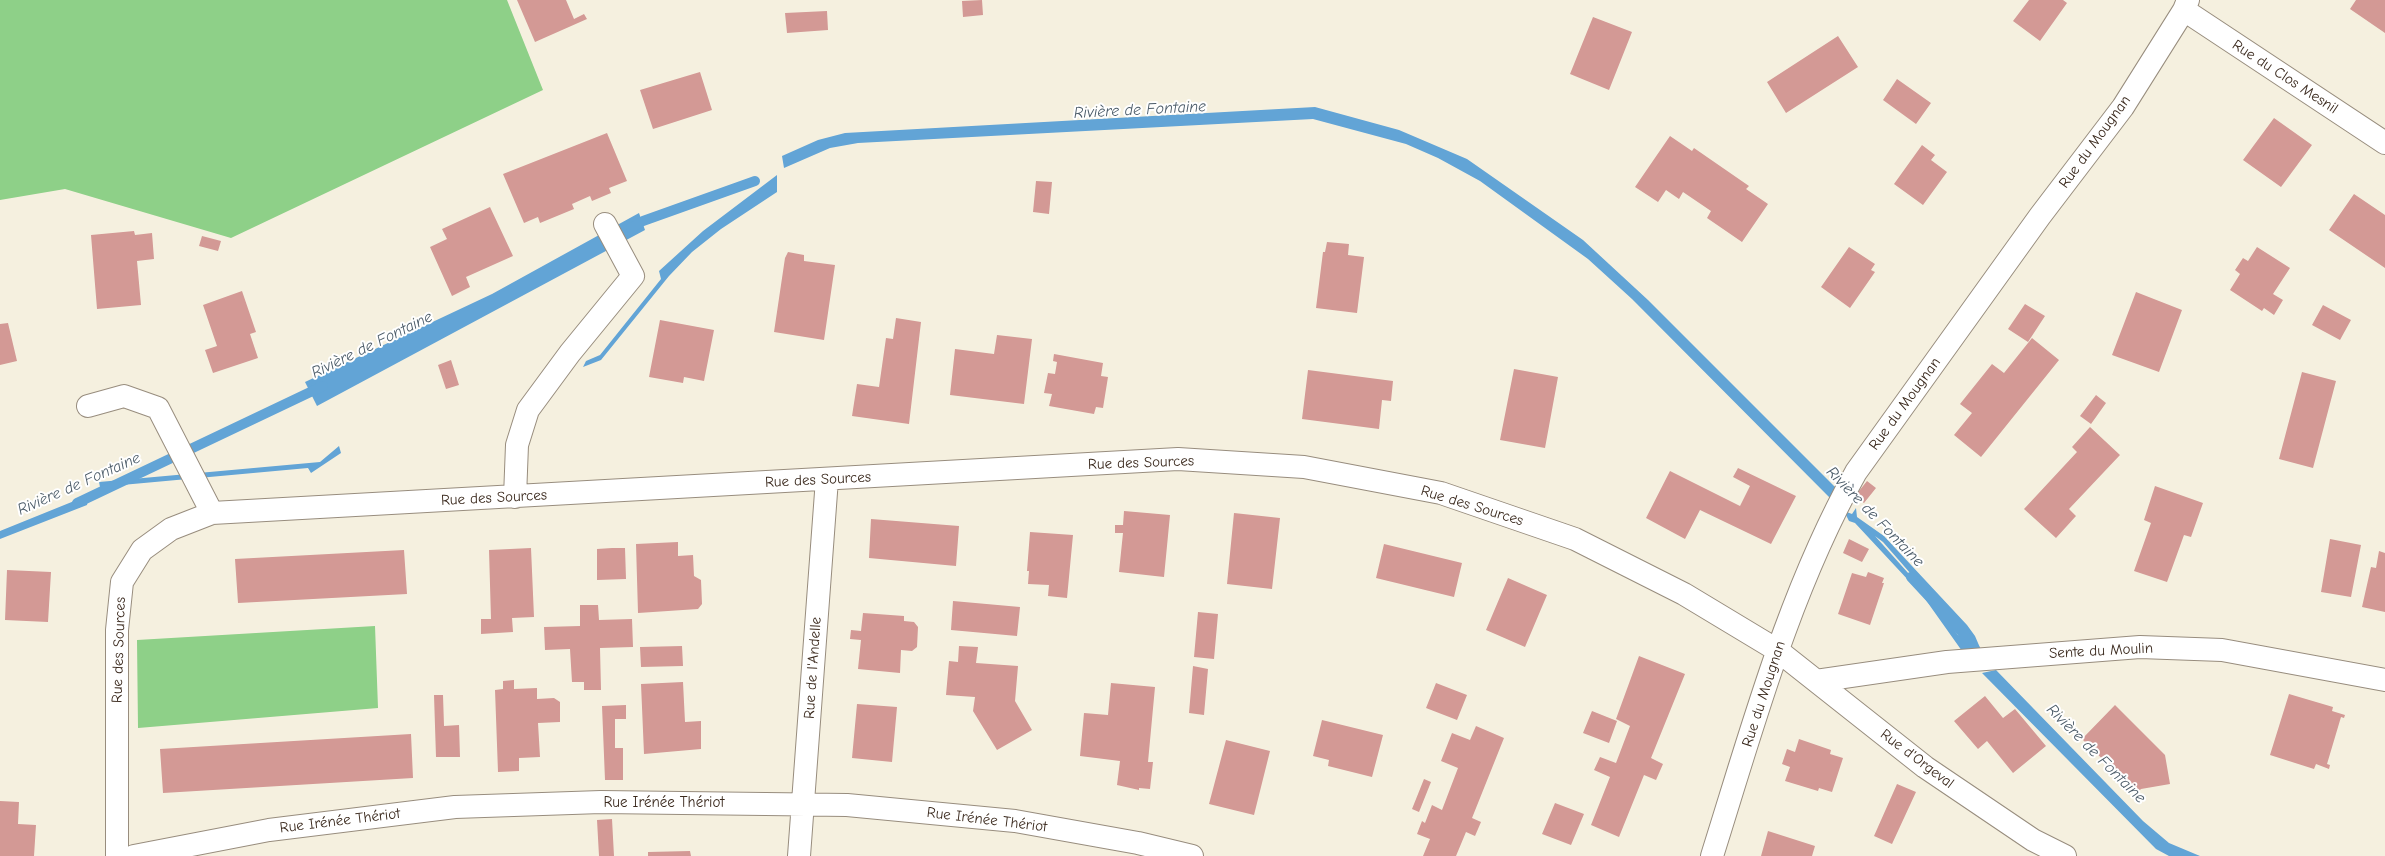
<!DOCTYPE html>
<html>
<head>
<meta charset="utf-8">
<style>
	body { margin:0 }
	canvas { display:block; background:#f5f0df }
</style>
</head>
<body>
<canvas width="2385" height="856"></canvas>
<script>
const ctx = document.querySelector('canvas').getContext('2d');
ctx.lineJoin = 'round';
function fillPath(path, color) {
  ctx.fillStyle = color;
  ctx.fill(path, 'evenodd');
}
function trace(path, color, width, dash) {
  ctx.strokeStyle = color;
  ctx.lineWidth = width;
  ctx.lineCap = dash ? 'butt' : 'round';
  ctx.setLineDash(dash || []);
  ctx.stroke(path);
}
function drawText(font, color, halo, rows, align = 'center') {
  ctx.font = font + ' "Comic Neue",sans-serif';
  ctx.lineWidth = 4;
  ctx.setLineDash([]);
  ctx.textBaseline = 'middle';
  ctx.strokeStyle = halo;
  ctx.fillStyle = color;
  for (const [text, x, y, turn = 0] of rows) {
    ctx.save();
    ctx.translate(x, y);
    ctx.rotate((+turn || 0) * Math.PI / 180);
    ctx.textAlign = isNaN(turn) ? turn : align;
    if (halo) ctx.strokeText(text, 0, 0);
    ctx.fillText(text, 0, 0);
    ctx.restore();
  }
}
fillPath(new Path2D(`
	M0,0H507L543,90L231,238L65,189L0,200Z
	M375,626L378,708L138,728L137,640Z`), '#8ed088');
fillPath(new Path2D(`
	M1315,107L1399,130L1467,159L1583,240L1648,300L1837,489L1831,499L1632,299L1588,259L1480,181L1438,158L1406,144L1313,119L858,143L830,148L784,168L782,156L818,140L845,133Z
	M777,175V192L721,229L692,252L669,276L601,360L583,367L586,361L600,355L661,279L659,271L703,231Z
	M639,213L645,230L317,406L305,382L492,294Z
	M339,446L341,453L311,473L308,468L100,487L99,482L320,462Z
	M89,495L87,505L0,539V531Z
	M1856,508L1857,517L1884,536L1967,625L1975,636L1981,650L1974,646L1975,648L1962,651L1923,596L1855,523L1849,521L1844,511L1852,514ZM1875,536L1883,542L1966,637L1958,635L1926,593Z
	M1996,670L2143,821L2169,843L2200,856H2169L2156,849L1982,673Z`), '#62a4d6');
trace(new Path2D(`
	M631,228L643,221L755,181
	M77,503L323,386
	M1911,577L1963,633L1983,660`), '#62a4d6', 10);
fillPath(new Path2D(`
	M517,0H566L574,19L584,14L587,19L535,42Z
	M982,0L983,15L963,17L962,1Z
	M2029,0H2063L2067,3L2040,41L2013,21Z
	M2356,0H2385V33L2350,9Z
	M827,11L828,30L787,33L785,13Z
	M1593,17L1632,32L1609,90L1570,74Z
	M1838,36L1858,67L1786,113L1767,82Z
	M700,72L712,110L653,129L640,90Z
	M1897,79L1931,103L1916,124L1883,100Z
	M2274,118L2312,145L2281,187L2243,160Z
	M607,133L627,181L609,188L611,193L592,201L590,196L572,204L574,209L540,223L538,217L524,223L503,174Z
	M1670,136L1692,151L1694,148L1707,157L1749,186L1746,189L1768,204L1742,242L1707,218L1711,211L1683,192L1679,199L1666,190L1658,202L1635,187Z
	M1922,145L1935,155L1931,160L1947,172L1923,205L1894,184Z
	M1036,181L1052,182L1049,214L1033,212Z
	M2354,194L2385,215V268L2329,230Z
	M490,207L513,256L466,277L470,287L452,296L430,247L447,239L442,229Z
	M134,231L135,235L152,233L154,259L137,261L141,305L97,309L91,235Z
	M202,236L221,241L218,251L199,246Z
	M1327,242L1349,244L1348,255L1364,257L1357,313L1316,308L1323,252H1325Z
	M1849,247L1875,264L1871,270L1875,272L1850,308L1821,287Z
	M2257,247L2290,268L2273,294L2283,300L2274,315L2264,308L2262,311L2230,290L2240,274L2235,270L2243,258L2248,261Z
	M788,252L804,255V261L835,265L824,340L774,332L785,258Z
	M242,291L256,332L250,334L258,358L213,373L205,350L217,346L203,305Z
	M2136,292L2182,310L2159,372L2112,355Z
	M2025,304L2045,316L2028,342L2008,329Z
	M2323,305L2351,320L2340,340L2312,325Z
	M896,318L921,322L909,424L852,416L857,384L879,387L886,338L893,339Z
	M660,320L714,330L704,381L684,377L683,383L649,377Z
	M8,323L17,361L0,365V324Z
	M997,335L1032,339L1024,404L950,395L955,349L994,354Z
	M2032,338L2059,360L1981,457L1954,435L1972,413L1960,404L1992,364L2004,373Z
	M1054,354L1103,363L1101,376L1108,377L1103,408L1096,407L1094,414L1049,406L1052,394L1044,393L1048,373L1055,374L1057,362L1053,361Z
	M451,360L459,385L446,389L438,365Z
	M1514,369L1558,377L1545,448L1500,440Z
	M1308,370L1393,381L1391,401L1382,400L1379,429L1302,419Z
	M2302,372L2336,381L2313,468L2279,459Z
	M2096,395L2106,403L2091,424L2080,416Z
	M2090,427L2120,455L2069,509L2076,516L2056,538L2024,509L2077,452L2072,447Z
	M1738,468L1796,496L1771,544L1700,510L1685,539L1646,518L1670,471L1740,506L1750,486L1733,477Z
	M1867,481L1876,488L1864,503L1855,496Z
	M2155,486L2203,503L2191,537L2184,535L2167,582L2134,571L2151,523L2144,520Z
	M1124,511L1170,515L1164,577L1119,572L1123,533H1115V525H1123Z
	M1234,513L1280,518L1272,589L1227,584Z
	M871,519L959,526L956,566L869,558Z
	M1030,532L1073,535L1067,598L1048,596L1049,585L1028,584L1029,571H1027Z
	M1849,539L1869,549L1862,562L1843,553Z
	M2330,539L2361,545L2351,597L2321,592Z
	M678,542V556L693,555L694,576L701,580L702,604L698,609L638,613L636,544Z
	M1384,544L1462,563L1454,597L1376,578Z
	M531,548L534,617L512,618L513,632L481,634V619H491L489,550Z
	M612,548H625L626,579L597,580V549Z
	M404,550L407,594L238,603L235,559Z
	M2379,551L2385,553V612L2362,607L2371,567L2376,568Z
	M7,570L51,572L48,622L5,620Z
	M1868,572L1884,578L1882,583H1884L1870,625L1838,614L1852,573L1866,577Z
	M1508,578L1547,595L1525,647L1486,630Z
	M953,601L1020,607L1017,636L951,630Z
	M580,605H598L599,620L632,619L633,647L600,648L601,690H584V682H572L570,649L545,650L544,627L580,626Z
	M1198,612L1218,614L1214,659L1194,657Z
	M863,613L904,616V621L914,622L918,627L917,647L912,651L901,650L900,673L858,669L861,640L850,639L851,630L861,631Z
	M682,646L683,666L641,667L640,647Z
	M959,646L978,647L976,663L1018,666L1015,701L1032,730L997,750L973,711L975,697L946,695L949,661L958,662Z
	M1639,656L1685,674L1651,758L1663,764L1656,780L1644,775L1619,837L1591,825L1610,777L1594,770L1600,757L1616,763L1630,726L1616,719Z
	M1193,666L1208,669L1204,715L1189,713Z
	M514,680V689L537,688V699L554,698L560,702V722L538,723L540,757L519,758V771L498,772L495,690L503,689V681Z
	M683,682L685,722L701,721V749L644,754L641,684Z
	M1111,683L1155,687L1148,762H1153L1150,789L1139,788V790L1117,785L1120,761L1080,756L1084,713L1108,715Z
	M1436,683L1467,695L1457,720L1426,708Z
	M2289,694L2333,707L2332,711L2345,715L2344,718L2341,717L2327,764L2330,765L2329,769L2316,764L2314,769L2270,755Z
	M434,695H443L444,726L459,725L460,757H436Z
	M1985,696L2003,718L2015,709L2046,746L2013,773L1987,741L1978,749L1954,721Z
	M857,704L897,707L892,762L852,758Z
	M626,705V719H615V748H623V780H605L602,706Z
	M2115,705L2165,755L2170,784L2141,789L2137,793L2082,739Z
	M1592,711L1617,721L1609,743L1583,733Z
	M1322,720L1383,735L1372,777L1328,766L1329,760L1313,756Z
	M1476,726L1504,738L1472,818L1481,822L1475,836L1466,832L1456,856H1423L1430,839L1417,834L1422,821L1425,823L1432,805L1442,810L1458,768L1441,761L1452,733L1470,740Z
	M411,734L413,778L163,793L160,749Z
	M1799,739L1831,750L1830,754L1843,758L1832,792L1819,788L1818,791L1785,781L1790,767L1782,764L1787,749L1795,752Z
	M1226,740L1270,751L1254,815L1209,804Z
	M1424,779L1431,782L1419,812L1412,809Z
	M1897,784L1916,792L1892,844L1874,836Z
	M0,801L19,802L18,824L36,825L34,856H0Z
	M1555,803L1584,814L1571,845L1542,834Z
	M612,819L614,856H599L597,820Z
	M1768,831L1815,846L1812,856H1761Z
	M690,851L691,856H648V852Z`), '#d39995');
const minor = new Path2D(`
	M2184,10L2385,143
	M88,406L124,396L158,408L212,513
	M515,497L517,445L528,410L570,353L633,276L605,224
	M1816,681L1947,662L2140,647L2222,650L2385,680
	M117,856V630L122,582L142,550L171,529L212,513L1178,459L1304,467L1441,493L1575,539L1684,594L1777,650L1925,767L2033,840L2065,856
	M134,856L269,830L455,807L601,802L847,805L1015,821L1138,843L1192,856
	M799,856L827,479
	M1712,856C1753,726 1789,592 1856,472L2040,216L2123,107L2184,10L2188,0`);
trace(minor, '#988d7e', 24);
trace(minor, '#fff', 22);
drawText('15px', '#3b2a1e', '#fff', [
	["Rue du Clos Mesnil",2285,77,33],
	["Rue du Mougnan",2095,142,-54],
	["Rue du Mougnan",1905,404,-54],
	["Rue des Sources",1141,463,-2],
	["Rue des Sources",818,480,-3],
	["Rue des Sources",494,498,-3],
	["Rue des Sources",1472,506,17],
	["Rue des Sources",119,650,-88],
	["Sente du Moulin",2101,651,-3],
	["Rue de l'Andelle",813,668,-86],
	["Rue du Mougnan",1764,694,-72],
	["Rue d'Orgeval",1917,759,37],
	["Rue Irénée Thériot",664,803],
	["Rue Irénée Thériot",987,820,7],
	["Rue Irénée Thériot",340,821,-7]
]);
drawText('italic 16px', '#4b5b68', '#fff', [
	["Rivière de Fontaine",1140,110,-3],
	["Rivière de Fontaine",372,345,-26],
	["Rivière de Fontaine",79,484,-24],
	["Rivière de Fontaine",1875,517,46],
	["Rivière de Fontaine",2096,754,45]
]);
</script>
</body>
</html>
